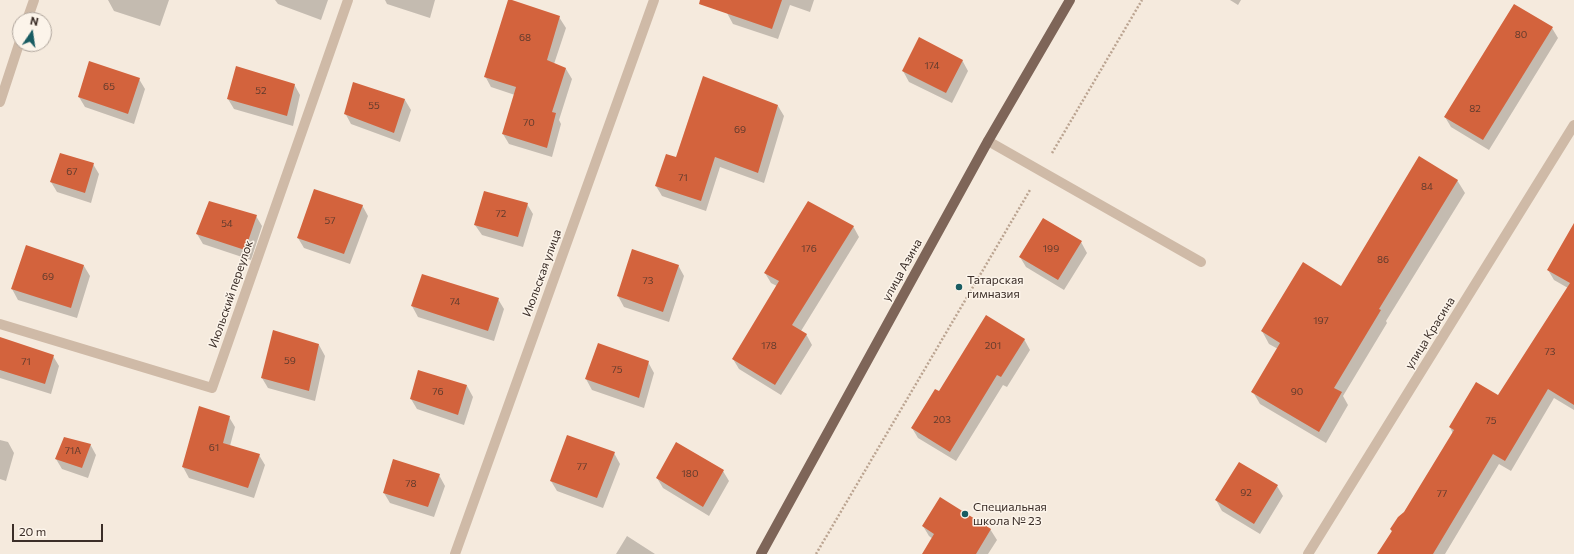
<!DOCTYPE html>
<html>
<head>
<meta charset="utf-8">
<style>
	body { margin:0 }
	#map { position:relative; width:1574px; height:554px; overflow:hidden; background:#f5eadd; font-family:Commissioner,sans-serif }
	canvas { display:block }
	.north { position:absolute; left:12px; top:12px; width:40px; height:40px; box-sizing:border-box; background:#fcf4ea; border:1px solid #afa59c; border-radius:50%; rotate:13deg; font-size:11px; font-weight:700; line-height:16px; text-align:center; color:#3b2e28 }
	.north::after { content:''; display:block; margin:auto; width:14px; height:18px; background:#195c62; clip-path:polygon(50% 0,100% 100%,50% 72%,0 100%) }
	.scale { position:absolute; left:12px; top:524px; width:91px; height:18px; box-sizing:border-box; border:2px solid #3b2e28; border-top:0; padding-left:5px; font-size:12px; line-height:14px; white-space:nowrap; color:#3b2e28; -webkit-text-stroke:3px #fcf4ea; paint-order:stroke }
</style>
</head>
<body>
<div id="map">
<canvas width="1574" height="554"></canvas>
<div class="north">N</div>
<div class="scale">20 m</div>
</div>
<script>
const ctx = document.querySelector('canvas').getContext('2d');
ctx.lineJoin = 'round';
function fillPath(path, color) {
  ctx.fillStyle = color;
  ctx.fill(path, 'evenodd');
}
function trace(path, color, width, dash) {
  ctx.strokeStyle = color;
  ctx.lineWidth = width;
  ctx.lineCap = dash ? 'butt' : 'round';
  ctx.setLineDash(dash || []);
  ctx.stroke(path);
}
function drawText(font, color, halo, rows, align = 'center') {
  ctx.font = font + ' Commissioner,sans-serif';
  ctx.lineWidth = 3;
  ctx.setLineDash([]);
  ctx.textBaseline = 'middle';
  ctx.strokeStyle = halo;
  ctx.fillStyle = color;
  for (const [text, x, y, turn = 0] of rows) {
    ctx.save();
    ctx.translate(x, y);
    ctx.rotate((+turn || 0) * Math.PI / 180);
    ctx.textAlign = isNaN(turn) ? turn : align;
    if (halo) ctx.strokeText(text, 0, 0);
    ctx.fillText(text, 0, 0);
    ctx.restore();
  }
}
fillPath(new Path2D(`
	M108,0H169L160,26L114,11Z
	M275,0H328L321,20L278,4Z
	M385,0H435L430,18L387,4Z
	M509,0L559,17L566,28L554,64L566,69L572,79L559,120L561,124L552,157L509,144L503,134L515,95L491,87L485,76Z
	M731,0H814L810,12L790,5L778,39L733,24L727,13Z
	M1230,0H1241L1238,5Z
	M1552,28L1558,38L1489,150L1451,127L1445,117Z
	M962,60L968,71L952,103L909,82L903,71Z
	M139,79L145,89L134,124L85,107L79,97Z
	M354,83L405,100L411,110L400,142L351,124L345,113Z
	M294,84L300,95L293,126L234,109L228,99Z
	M778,106L784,116L764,183L720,167L706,211L662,196L656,186L677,158Z
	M93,164L99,174L91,203L57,192L51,182Z
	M1457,180L1465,193L1386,321L1387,323L1343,396L1348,405L1326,443L1260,404L1253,392L1278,349L1269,344L1262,331L1341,287Z
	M527,204L533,214L523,247L482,235L475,225Z
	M362,205L368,216L350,264L304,248L298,238Z
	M256,216L262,226L251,260L203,244L197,234Z
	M1574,225V410L1554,398L1511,471L1499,464L1445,554H1378L1392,532L1391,529L1405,513L1453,434L1450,427L1499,396L1568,288L1554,280L1548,270Z
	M853,226L859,237L801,331L806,334L812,345L781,395L739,369L733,359L777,286L771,283L765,273Z
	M1081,242L1087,253L1064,290L1026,267L1020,257Z
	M633,250L678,265L684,276L669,322L624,307L618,296Z
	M84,266L90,276L77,318L18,300L12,289Z
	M498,299L504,309L494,341L418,317L412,306Z
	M0,338L53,356L59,366L51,394L0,378Z
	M1024,339L1030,350L1007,387L1003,385L956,461L918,438L912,428Z
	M319,345L325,356L315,401L268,388L262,378Z
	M648,362L654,373L644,408L592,390L586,379Z
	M467,386L473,397L464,425L417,409L411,399Z
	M229,417L235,427L230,446L259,455L265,465L254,498L189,478L183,467Z
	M0,440L8,442L14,453L6,481L0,479Z
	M90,444L96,455L88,478L62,469L56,459Z
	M614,453L620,464L603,508L557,491L551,481Z
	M723,471L729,481L709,516L663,488L657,478Z
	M439,475L445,486L434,517L390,503L384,493Z
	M1277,486L1283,496L1260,534L1222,511L1216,500Z
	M923,526L990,529L997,540L988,554H923L933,539L929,536Z
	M627,536L655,554H616Z`), '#0003');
fillPath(new Path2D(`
	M508,0H512L560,16L547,60L566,68L552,112L556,113L547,148L502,134L516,87L484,77Z
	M700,0H782L772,29L699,4Z
	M1514,4L1553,27L1483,140L1444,117Z
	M919,37L963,60L946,93L902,71Z
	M89,61L140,78L128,114L78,97Z
	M236,66L295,84L287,116L227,99Z
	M703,76L778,105L758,173L715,157L701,201L655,186L666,154L676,157Z
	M353,82L405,99L394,133L344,114Z
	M60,153L94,163L85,193L50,182Z
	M1419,156L1458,180L1379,309L1381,310L1334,388L1342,392L1319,432L1251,392L1280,343L1261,331L1303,262L1341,286Z
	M314,189L363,205L344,254L297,238Z
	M484,191L528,203L518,237L474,225Z
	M209,201L257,215L245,250L196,234Z
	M808,201L854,226L792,325L807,334L775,385L732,359L779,281L764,273Z
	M1043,218L1082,241L1058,280L1019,257Z
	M1574,223V405L1548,389L1505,461L1493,454L1433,554H1377L1392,531L1390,529L1398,517L1404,512L1454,430L1449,427L1476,382L1498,395L1570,283L1547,270Z
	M26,245L84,265L71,308L11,289Z
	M632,249L679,265L663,312L617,296Z
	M422,274L499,298L488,331L411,306Z
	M986,315L1025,339L1001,377L997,375L950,452L911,428L935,389L939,391Z
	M273,330L319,344L309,391L261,378Z
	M0,337L54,355L45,384L0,370Z
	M598,343L649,361L639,398L585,379Z
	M418,370L467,385L458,415L410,399Z
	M199,406L230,416L223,443L260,454L248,488L182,467Z
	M567,435L615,452L597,498L550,481Z
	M64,437L91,444L82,468L55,459Z
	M676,442L724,470L703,507L656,478Z
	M393,459L440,474L428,507L383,493Z
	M1239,462L1278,485L1254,524L1215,500Z
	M940,497L991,529L976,554H922L934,534L922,526Z`), '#d3633d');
trace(new Path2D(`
	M1052,153L1142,0
	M816,554L1030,190`), '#bba491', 2.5, [2, 2]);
trace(new Path2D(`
	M27,20L34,0
	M0,102L20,41
	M988,141L1201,262
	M0,324L212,388L348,0
	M455,554L654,0
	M1308,554L1574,125`), '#cfbaa7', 10);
trace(new Path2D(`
	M761,554L988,141L1070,0`), '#7e6558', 10);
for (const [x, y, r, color] of [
	[959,287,4,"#195c62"],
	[965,514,4,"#195c62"]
]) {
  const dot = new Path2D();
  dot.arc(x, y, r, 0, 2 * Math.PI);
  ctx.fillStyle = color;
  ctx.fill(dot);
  trace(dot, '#fcf4ea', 1.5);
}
drawText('10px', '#613b2d', null, [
	["80",1521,35],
	["68",525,38],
	["174",932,66],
	["65",109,87],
	["52",261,91],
	["55",374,106],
	["82",1475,109],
	["70",529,123],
	["69",740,130],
	["67",72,172],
	["71",683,178],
	["84",1427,187],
	["72",501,214],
	["57",330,221],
	["54",227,224],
	["176",809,249],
	["199",1051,249],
	["86",1383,260],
	["69",48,277],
	["73",648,281],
	["74",455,302],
	["197",1321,321],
	["178",769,346],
	["201",993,346],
	["73",1550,352],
	["59",290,361],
	["71",26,362],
	["75",617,370],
	["76",438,392],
	["90",1297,392],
	["203",942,420],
	["75",1491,421],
	["61",214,448],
	["71А",73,451],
	["77",582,467],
	["180",690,474],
	["78",411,484],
	["92",1246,493],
	["77",1442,494]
]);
drawText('12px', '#3b2e28', '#fcf4ea', [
	["улица Азина",902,270,-61],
	["Июльская улица",542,273,-70],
	["Июльский переулок",231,294,-71],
	["улица Красина",1430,333,-58]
]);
drawText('12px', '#3b2e28', '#fcf4ea', [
	["Татарская",967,280],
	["гимназия",967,294],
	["Специальная",973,507],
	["школа № 23",973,521]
], 'left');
</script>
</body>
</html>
